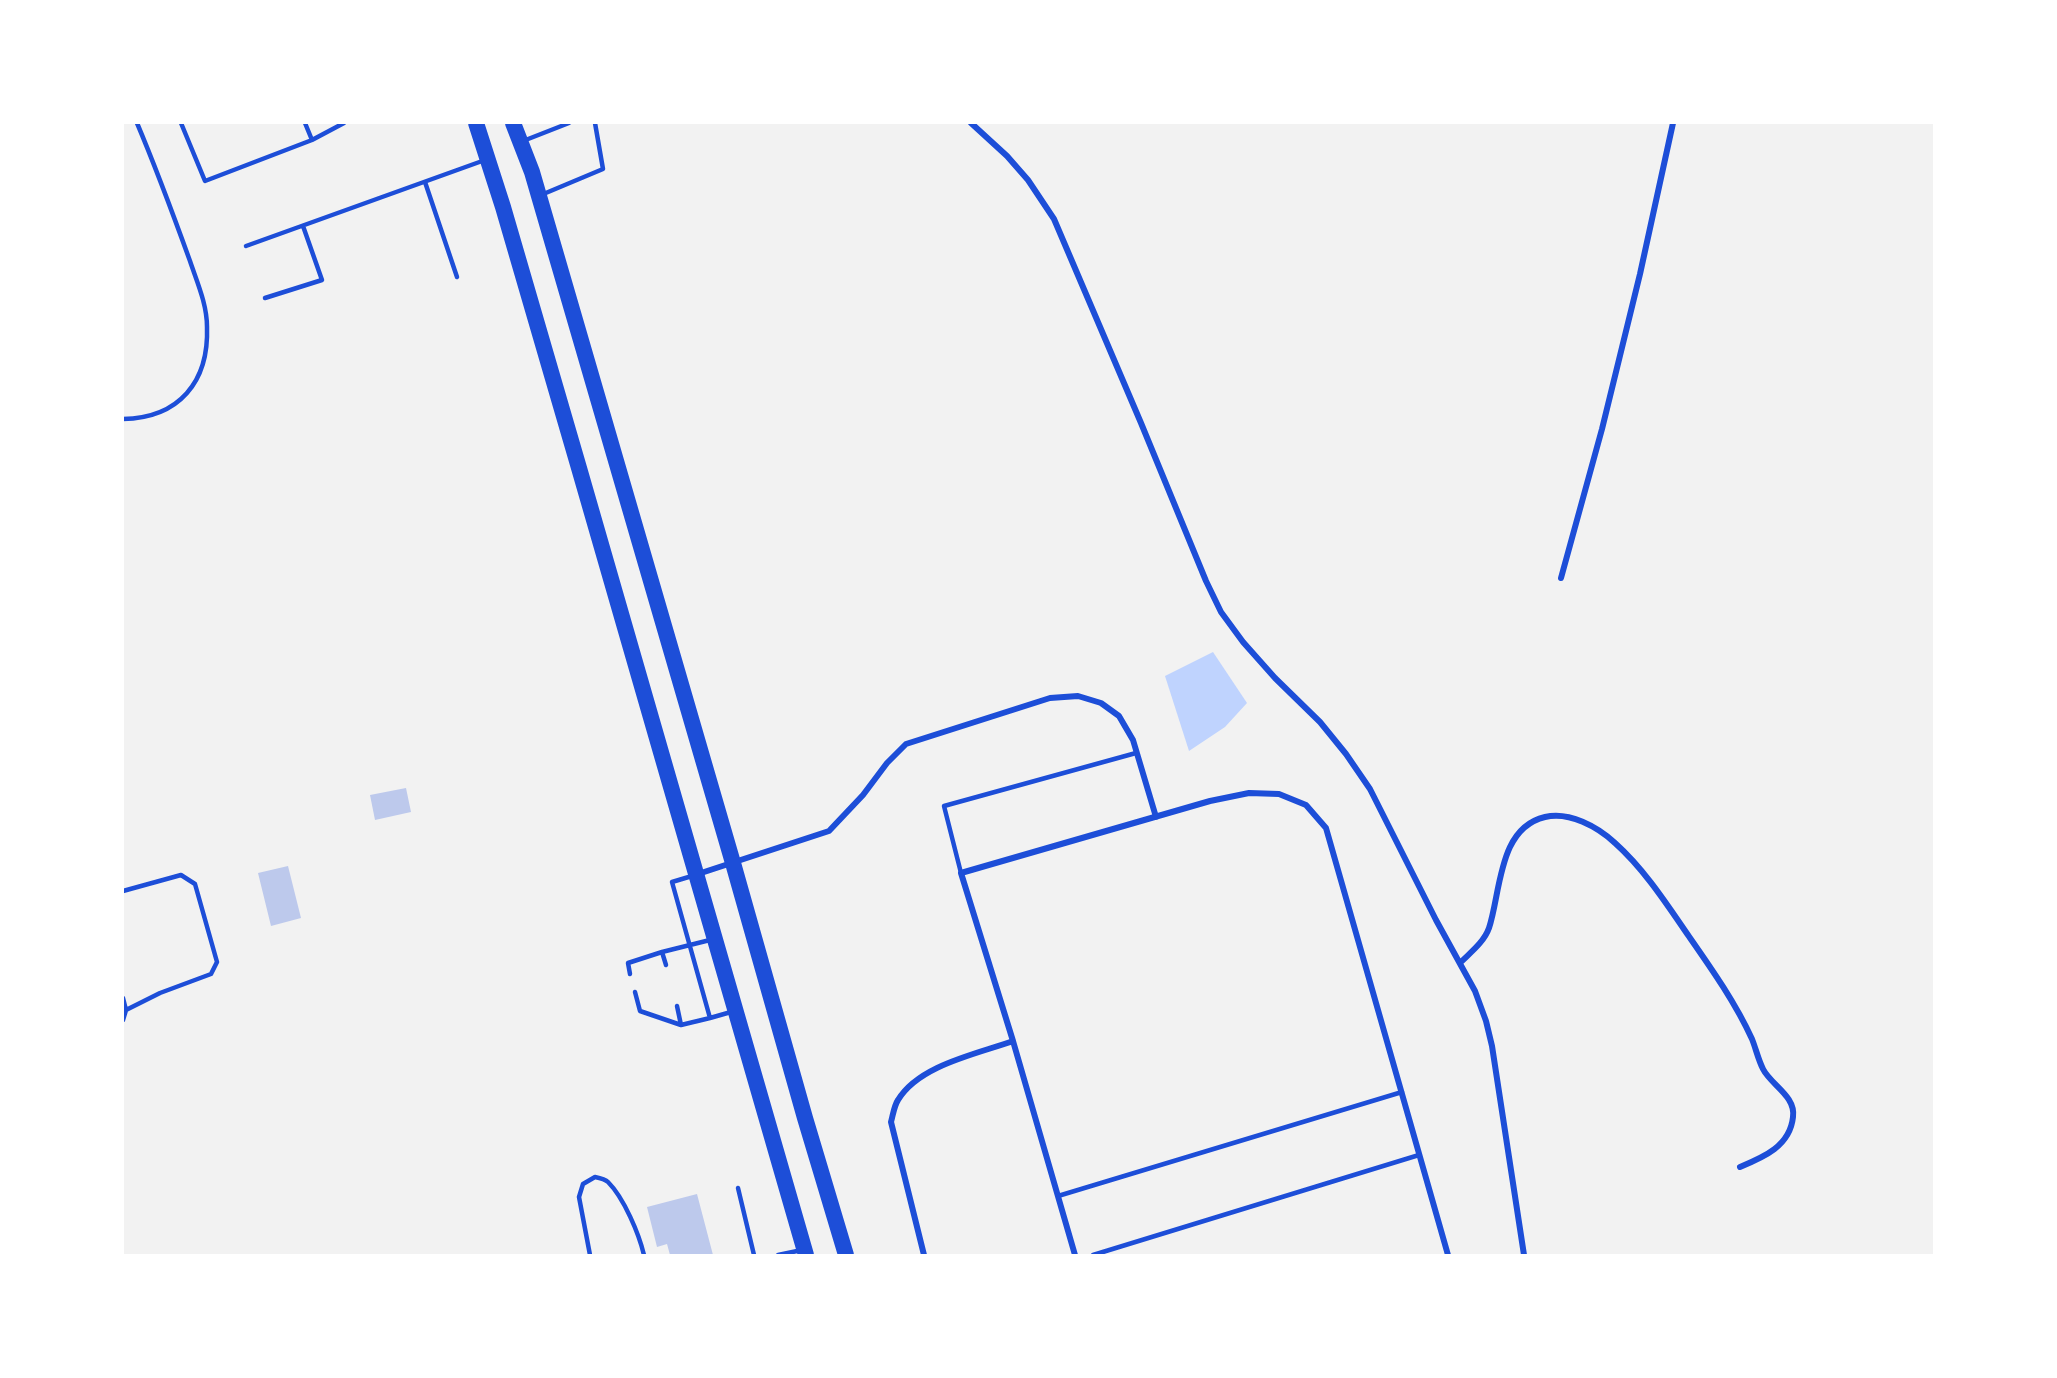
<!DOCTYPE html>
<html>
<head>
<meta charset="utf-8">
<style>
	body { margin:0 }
	#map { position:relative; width:2057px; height:1378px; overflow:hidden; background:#f2f2f2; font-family:Montserrat,sans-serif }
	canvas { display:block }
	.frame { position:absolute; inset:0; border:124px solid #fff; pointer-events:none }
</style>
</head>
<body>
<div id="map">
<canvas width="2057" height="1378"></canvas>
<div class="frame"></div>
</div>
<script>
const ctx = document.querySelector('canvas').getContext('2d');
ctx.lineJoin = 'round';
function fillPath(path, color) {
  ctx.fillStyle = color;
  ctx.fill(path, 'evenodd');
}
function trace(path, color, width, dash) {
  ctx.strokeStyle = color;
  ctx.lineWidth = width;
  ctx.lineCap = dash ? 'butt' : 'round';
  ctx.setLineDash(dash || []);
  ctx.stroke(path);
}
fillPath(new Path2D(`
	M1213,652L1247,703L1225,727L1189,751L1165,676Z`), '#bfd3fe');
fillPath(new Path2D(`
	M406,788L411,812L375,820L370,795Z
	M288,866L301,918L271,926L258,873Z
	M697,1194L713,1255H670L667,1244L657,1247L647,1207Z`), '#bdc9ec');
trace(new Path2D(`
	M181,123L205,181L312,140L344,123
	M305,123L312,140
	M523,141L569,123
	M425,182L457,277
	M541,195L603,169L595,123
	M246,246L485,160
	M265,298L322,280L303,226
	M123,419C179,418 209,382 207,327C207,304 197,282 190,261C173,214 156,168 137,123
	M961,873L944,806L1136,753
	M692,876L672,882L710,1018L731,1012
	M123,891L181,875L195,884L217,962L211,974L160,993L126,1010
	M666,965L662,952L710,940
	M630,974L628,963L662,952
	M635,992L640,1011L681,1025
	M123,998L126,1010L123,1020
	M677,1006L681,1025L710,1018
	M738,1188L754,1255
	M1058,1196L1402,1092
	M590,1255L579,1197L583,1184L595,1177C600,1178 605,1179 608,1182C624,1198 639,1234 644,1255
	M778,1255L802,1250
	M1093,1255L1419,1155`), '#1d4ed8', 4.5);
trace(new Path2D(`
	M971,123L1007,156L1028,180L1054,219L1141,423L1206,581L1221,612L1243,642L1275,678L1320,722L1346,754L1370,789L1436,920L1475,991L1486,1021L1492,1046L1524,1255
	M1561,578L1602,429L1640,274L1673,123
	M698,874L829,831L863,795L887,763L906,744L1050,698L1078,696L1101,703L1119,716L1133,740L1156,817
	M1461,962C1471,952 1484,942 1489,928C1501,892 1498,828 1545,817C1569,811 1598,827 1615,843C1644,869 1666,903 1688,935C1711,968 1735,1002 1752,1039C1756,1049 1758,1059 1763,1069C1771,1085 1796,1096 1793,1117C1790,1146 1764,1157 1740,1167
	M1013,1041L961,873L1210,801L1249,793L1279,794L1306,805L1326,828L1448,1255
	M924,1255L891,1122C893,1115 894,1106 898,1100C919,1065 977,1054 1013,1041L1075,1255`), '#1d4ed8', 6);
trace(new Path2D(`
	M476,123L503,207L579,468L806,1255
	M513,123L532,172L733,863L805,1118L846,1255`), '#1d4ed8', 16);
</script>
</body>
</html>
